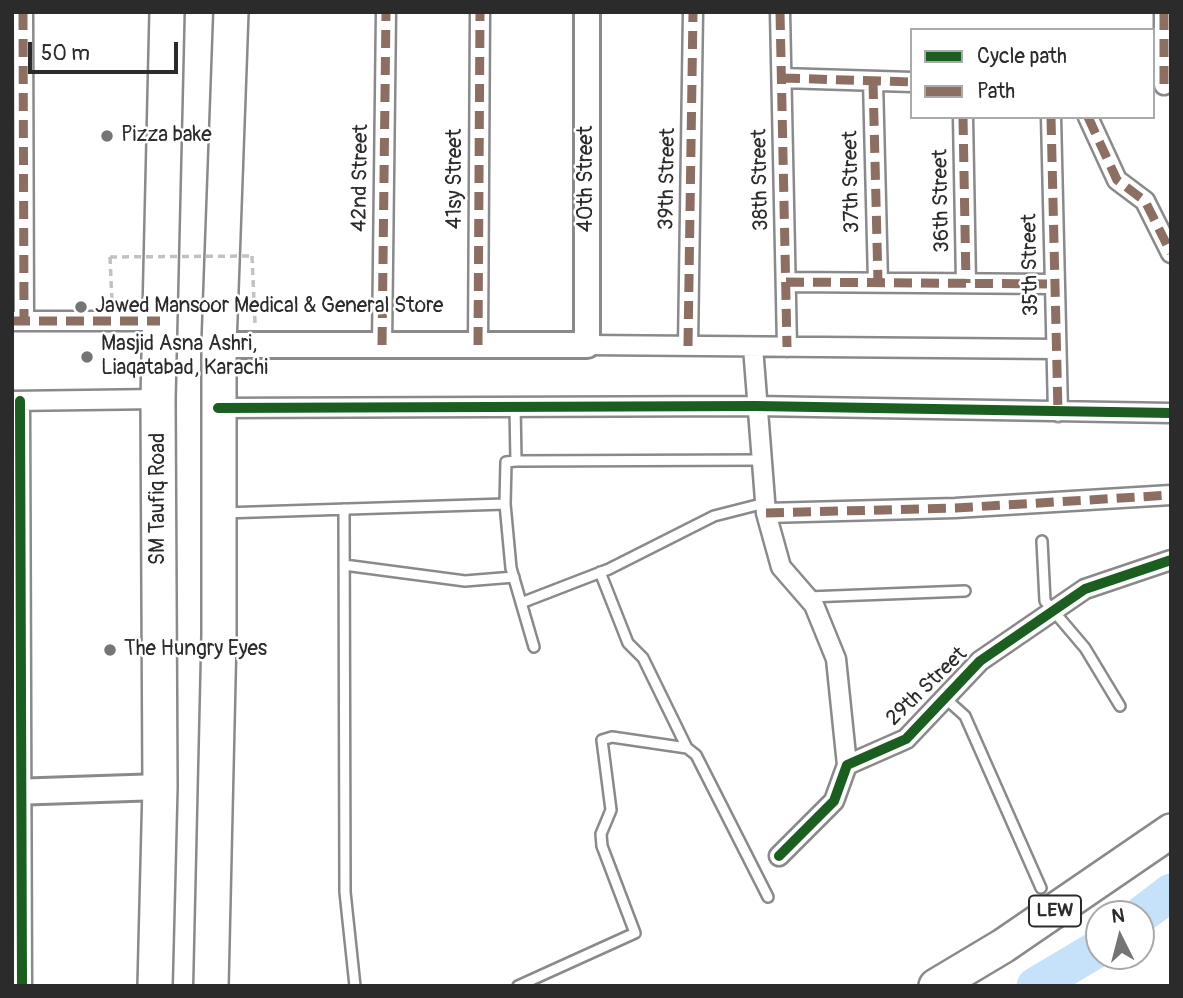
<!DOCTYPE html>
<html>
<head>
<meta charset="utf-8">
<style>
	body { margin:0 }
	#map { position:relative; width:1183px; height:998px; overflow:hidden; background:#fff; font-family:Pangolin,sans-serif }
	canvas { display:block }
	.frame { position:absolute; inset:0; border:14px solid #2b2b2b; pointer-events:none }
	.legend { position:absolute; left:910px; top:28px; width:245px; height:91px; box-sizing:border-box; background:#fff; border:2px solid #aaa; margin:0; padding:9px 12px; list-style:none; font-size:21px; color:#2b2b2b }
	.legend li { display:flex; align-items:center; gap:14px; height:35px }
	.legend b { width:35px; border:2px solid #aaa }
	.north { position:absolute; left:1085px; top:900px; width:70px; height:70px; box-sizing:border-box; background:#fff; border:2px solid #aaa; border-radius:50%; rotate:354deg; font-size:19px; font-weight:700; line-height:28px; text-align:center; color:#2b2b2b }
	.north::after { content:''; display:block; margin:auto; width:24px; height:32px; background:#757575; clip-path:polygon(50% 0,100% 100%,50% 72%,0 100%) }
	.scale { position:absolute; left:28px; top:42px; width:150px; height:32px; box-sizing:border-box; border:4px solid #2b2b2b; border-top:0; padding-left:9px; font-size:21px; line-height:24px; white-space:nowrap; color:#2b2b2b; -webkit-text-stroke:5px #fff; paint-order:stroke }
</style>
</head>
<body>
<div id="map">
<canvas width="1183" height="998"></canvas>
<div class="frame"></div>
<ul class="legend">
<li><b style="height:9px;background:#1b5e20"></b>Cycle path</li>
<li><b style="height:9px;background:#8d6e63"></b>Path</li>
</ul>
<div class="north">N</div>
<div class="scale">50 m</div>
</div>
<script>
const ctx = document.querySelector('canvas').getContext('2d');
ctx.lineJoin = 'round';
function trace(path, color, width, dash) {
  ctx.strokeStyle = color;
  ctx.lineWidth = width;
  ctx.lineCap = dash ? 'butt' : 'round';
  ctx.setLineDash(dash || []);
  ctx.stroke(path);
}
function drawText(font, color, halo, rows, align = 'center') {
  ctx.font = font + ' Pangolin,sans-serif';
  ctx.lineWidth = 5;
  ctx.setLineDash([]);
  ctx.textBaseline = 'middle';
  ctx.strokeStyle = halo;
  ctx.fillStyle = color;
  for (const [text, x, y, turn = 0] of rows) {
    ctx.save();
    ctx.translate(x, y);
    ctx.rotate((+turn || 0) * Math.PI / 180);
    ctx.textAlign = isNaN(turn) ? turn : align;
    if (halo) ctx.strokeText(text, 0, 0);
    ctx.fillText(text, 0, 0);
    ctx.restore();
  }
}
trace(new Path2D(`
	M1141,915L1171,892
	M1035,986L1099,948`), '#c6e2fa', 37);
const lane = new Path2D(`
	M515,406L516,461L761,460
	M516,461L506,462L505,504L511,568L534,647
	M344,509L345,892L355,986
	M223,513L505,504
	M1042,541L1045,601L1085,648L1120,706
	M344,565L465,581L514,577
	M600,572L628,643L643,658L687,748L696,755L768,897
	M808,597L965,591
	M521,603L609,569L714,516L765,503
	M945,698L965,716L1041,888
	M518,986L635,933L602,846L601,834L611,810L602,740L612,737L687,748`);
const street = new Path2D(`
	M23,12L24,321
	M780,12L787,347
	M1164,12V85
	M782,78L912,82
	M873,81L878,282
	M963,117L966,283
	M1051,117L1058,412
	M1088,117L1117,180L1145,201L1171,253
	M786,282L1054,284
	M12,321H160
	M382,345L386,12
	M478,345L480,12
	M587,345L1056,349
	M688,346L693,12
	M753,347L766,513L781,567L814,605L836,659L847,765
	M12,401L158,399
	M20,401L22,986
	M218,408L756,406L1171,413
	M766,513L955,508L1171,495
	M779,856L834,801L847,765L906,739L980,661L1085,589L1171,560`);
const secondary = new Path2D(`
	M219,345H587V12
	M12,792L160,787`);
const highway = new Path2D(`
	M155,986L160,787L158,399L167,12
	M211,986L219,635V345L231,12
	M936,986L1003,946L1171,831`);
trace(lane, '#8a8a8a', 14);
trace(street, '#8a8a8a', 23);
trace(secondary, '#8a8a8a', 30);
trace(highway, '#8a8a8a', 38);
trace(new Path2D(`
	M252,256L255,323
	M110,257L112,302`), '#c2c2c2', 3.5, [7, 5]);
trace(lane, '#fff', 9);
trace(street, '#fff', 18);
trace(secondary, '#fff', 24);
trace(highway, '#fff', 33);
trace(new Path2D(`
	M110,257L252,256`), '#c2c2c2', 3.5, [7, 5]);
trace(new Path2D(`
	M23,12L24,321
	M780,12L787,347
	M1164,12V85
	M782,78L912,82
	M873,81L878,282
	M963,117L966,283
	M1051,117L1058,412
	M1088,117L1117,180L1145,201L1171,253
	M786,282L1054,284
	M12,321H160
	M382,345L386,12
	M478,345L480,12
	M688,346L693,12
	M766,513L955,508L1171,495`), '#8d6e63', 9, [18, 9]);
trace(new Path2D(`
	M20,401L22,986
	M218,408L756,406L1171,413
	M779,856L834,801L847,765L906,739L980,661L1085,589L1171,560`), '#1b5e20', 10);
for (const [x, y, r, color] of [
	[107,136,7,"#757575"],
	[81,307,7,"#757575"],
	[87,357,7,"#757575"],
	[110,650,7,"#757575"]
]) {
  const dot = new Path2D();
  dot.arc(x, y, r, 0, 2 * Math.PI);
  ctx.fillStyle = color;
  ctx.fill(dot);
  trace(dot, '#fff', 2.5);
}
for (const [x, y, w] of [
	[1055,911,52]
]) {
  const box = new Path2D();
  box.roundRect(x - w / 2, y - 15.5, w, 31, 5);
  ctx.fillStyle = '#fff';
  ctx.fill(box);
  trace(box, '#2b2b2b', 2);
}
drawText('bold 19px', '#2b2b2b', null, [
	["LEW",1055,911]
]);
drawText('21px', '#2b2b2b', '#fff', [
	["Pizza bake",121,136],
	["Jawed Mansoor Medical & General Store",95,307],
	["Masjid Asna Ashri,",101,345],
	["Liaqatabad, Karachi",101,369],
	["The Hungry Eyes",124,650]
], 'left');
drawText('21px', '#2b2b2b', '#fff', [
	["42nd Street",361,178,-89],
	["41sy Street",456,179,-90],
	["40th Street",587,179,-90],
	["39th Street",668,179,-89],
	["38th Street",761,180,-91],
	["37th Street",852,182,-91],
	["36th Street",942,201,-91],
	["35th Street",1031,265,-91],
	["SM Taufiq Road",159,499,-90],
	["29th Street",927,687,-44]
]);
</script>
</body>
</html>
